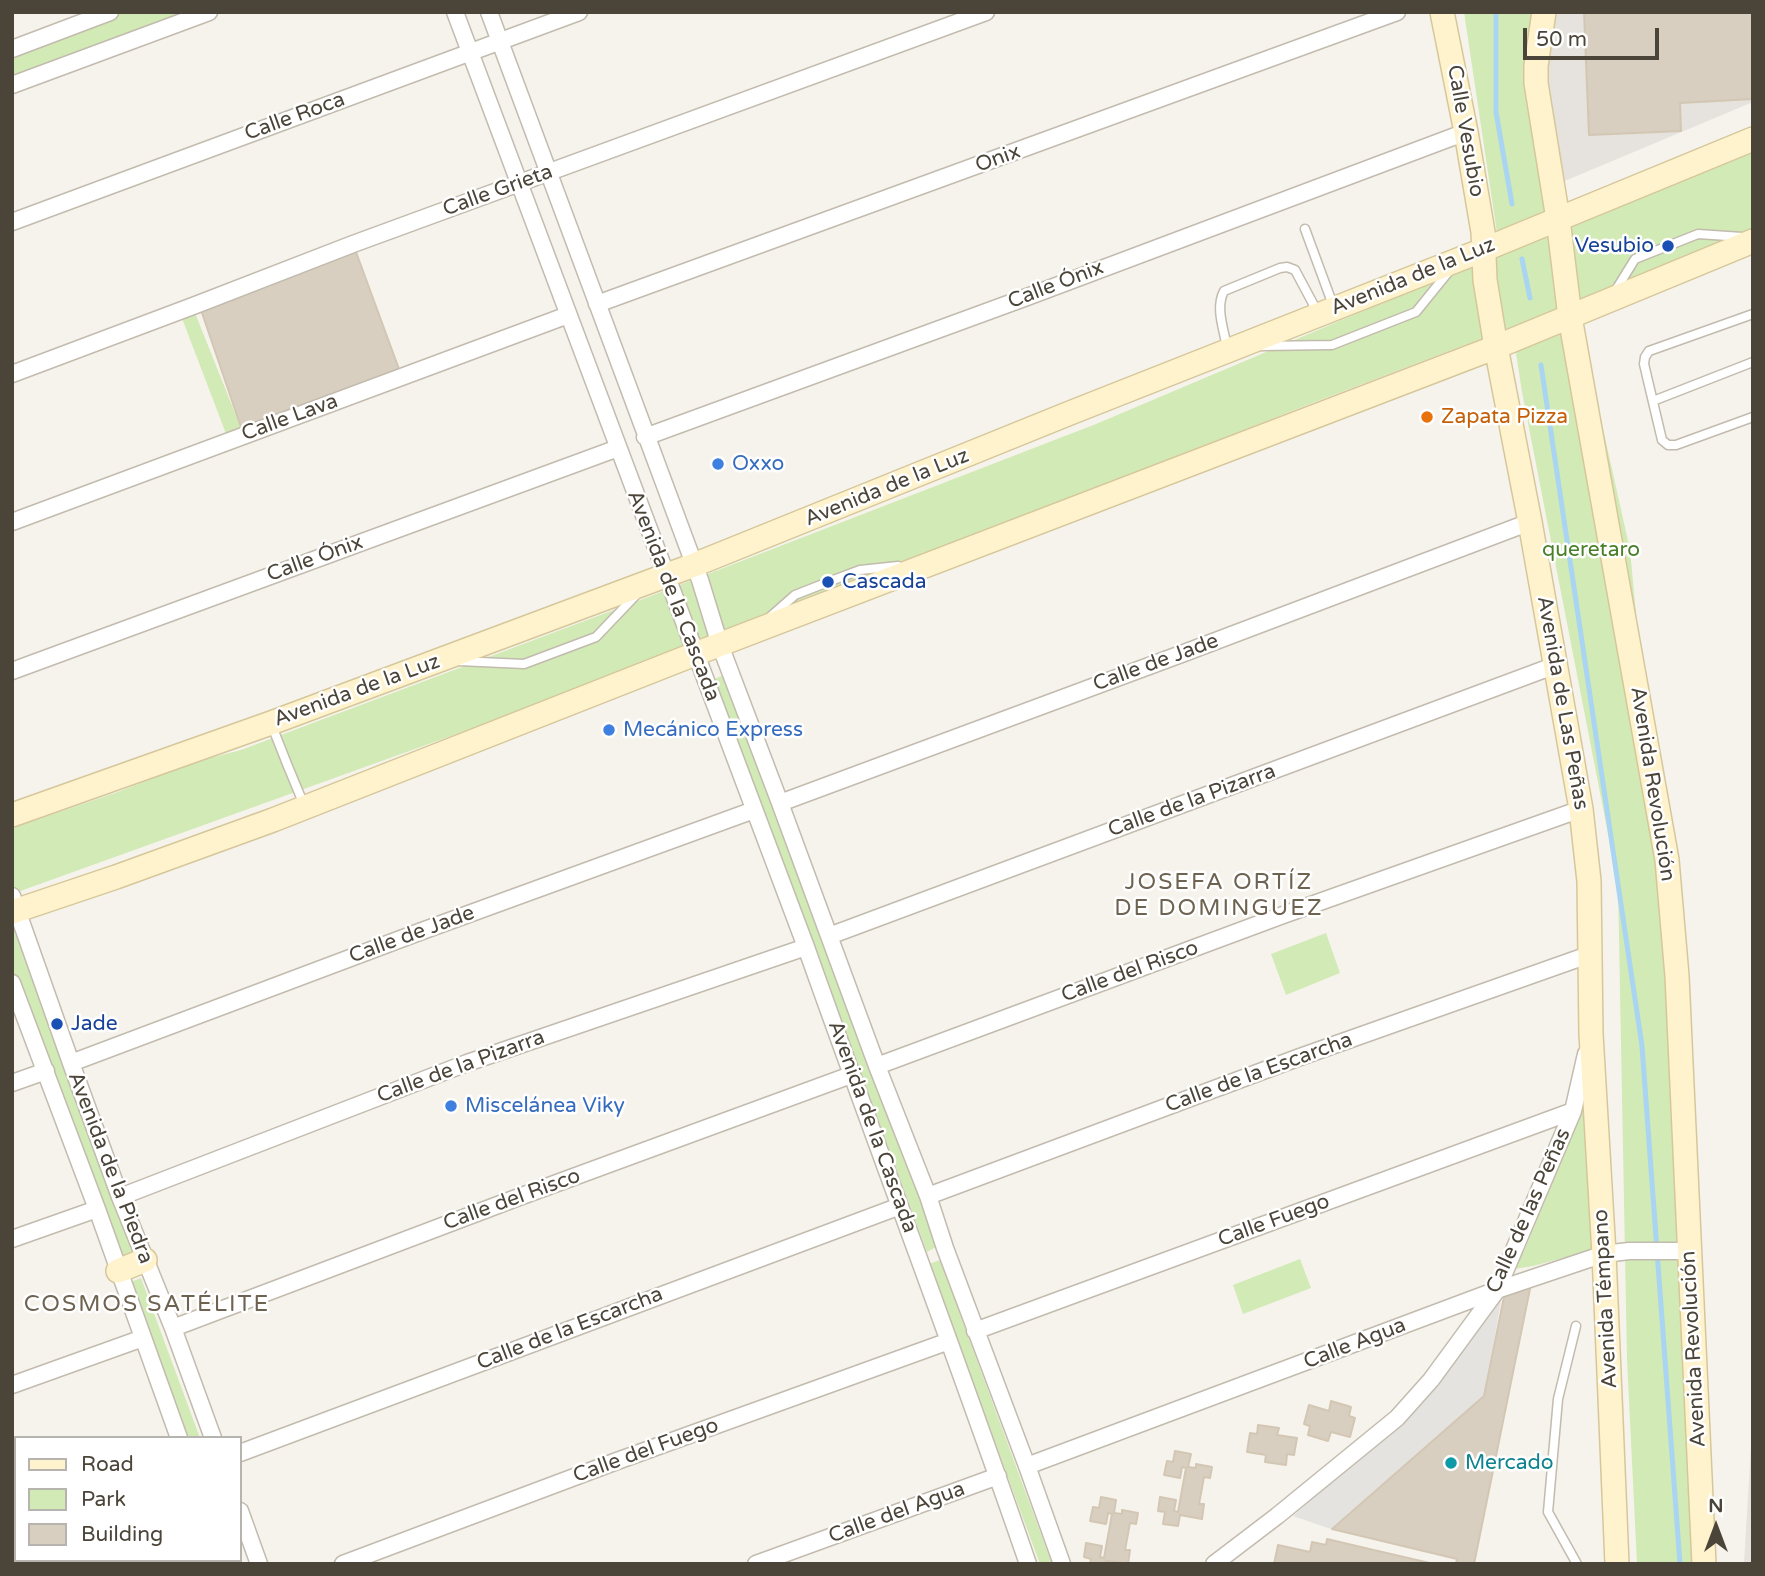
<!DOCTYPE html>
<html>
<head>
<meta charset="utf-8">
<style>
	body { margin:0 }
	#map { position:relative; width:1765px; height:1576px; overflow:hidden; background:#f6f3ec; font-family:"Varela Round",sans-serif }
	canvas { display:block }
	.frame { position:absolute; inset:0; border:14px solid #4b4439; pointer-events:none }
	.legend { position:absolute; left:14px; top:1436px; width:228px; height:126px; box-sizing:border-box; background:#fff; border:2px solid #b7b4b0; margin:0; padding:9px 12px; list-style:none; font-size:21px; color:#4b4439 }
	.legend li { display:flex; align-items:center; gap:14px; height:35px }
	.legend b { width:35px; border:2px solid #b7b4b0 }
	.north { position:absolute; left:1681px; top:1492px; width:70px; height:70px; -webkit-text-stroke:5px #fff; paint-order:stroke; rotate:0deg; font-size:19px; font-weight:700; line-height:28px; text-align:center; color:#4b4439 }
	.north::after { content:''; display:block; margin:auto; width:24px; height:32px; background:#4b4439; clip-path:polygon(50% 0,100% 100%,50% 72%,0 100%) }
	.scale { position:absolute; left:1523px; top:28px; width:136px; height:32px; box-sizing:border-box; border:4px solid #4b4439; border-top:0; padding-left:9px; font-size:21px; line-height:24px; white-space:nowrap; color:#4b4439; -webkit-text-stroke:5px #fff; paint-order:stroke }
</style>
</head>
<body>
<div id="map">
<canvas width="1765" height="1576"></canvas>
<div class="frame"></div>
<ul class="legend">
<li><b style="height:9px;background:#fff3cd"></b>Road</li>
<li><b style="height:19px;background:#d2eab5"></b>Park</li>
<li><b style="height:19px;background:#d8cfc1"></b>Building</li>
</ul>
<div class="north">N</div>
<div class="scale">50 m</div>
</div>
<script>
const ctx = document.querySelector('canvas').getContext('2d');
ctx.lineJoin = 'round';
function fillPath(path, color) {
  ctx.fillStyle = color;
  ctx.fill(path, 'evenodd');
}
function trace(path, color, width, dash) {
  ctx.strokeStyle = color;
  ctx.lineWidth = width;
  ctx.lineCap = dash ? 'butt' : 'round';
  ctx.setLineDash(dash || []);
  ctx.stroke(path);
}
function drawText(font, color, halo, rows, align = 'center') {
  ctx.font = font + ' "Varela Round",sans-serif';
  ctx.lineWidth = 5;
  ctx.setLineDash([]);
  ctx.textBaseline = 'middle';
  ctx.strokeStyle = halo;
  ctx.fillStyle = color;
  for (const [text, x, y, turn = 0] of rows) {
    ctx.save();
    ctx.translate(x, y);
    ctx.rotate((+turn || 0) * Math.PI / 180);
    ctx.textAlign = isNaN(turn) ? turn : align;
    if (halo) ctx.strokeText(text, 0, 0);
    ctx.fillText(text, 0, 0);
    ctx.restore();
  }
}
fillPath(new Path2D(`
	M1507,12H1753V102L1536,193Z
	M1753,1415V1564H1744V1562Z`), '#e6e2dd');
fillPath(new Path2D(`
	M121,12H194L12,80V53Z
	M1464,12H1540L1559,228L1753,145V234L1575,303L1630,550L1683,1109L1704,1564H1637L1627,1359L1618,885L1522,392L1512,327L1307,405L665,659L12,894V828L118,792L191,763L241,750L651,596L1096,424L1500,253Z
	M193,308L243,433L228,439L180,313Z
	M726,674L823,930L938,1246L927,1252L762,806L712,680Z
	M17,922L140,1260L119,1269L12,977V924Z
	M1326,933L1340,973L1286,995L1271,954Z
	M1590,1078L1602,1248L1533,1266L1514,1269L1524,1251L1580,1117Z
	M1300,1259L1311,1288L1243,1314L1233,1285Z
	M940,1260L1052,1564H1040L929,1264Z
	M141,1278L200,1438H185L128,1283Z`), '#d2eab5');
fillPath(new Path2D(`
	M1502,1296L1484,1396L1331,1529L1293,1516L1433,1392L1492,1303Z`), '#e5e3e0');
trace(new Path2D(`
	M1496,12V112L1512,204
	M1522,259L1530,298
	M1541,365L1642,1046L1680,1564`), '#a9d4f2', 5);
const building = new Path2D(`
	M1584,12H1753V99L1680,103L1681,131L1589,135Z
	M356,252L399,369L243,433L201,310Z
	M1532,1279L1474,1564H1456L1457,1559L1332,1529L1484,1396L1506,1287Z
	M1331,1401L1351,1407L1349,1416L1355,1418L1350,1437L1331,1432L1328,1441L1308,1435L1310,1426L1304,1424L1309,1405L1329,1411Z
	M1258,1425L1279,1428L1277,1435L1297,1438L1294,1455L1287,1454L1286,1465L1265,1462L1266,1455L1247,1452L1250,1433L1257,1434Z
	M1175,1451L1191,1454L1188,1467L1196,1468V1464L1212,1467L1210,1478L1204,1477L1199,1504H1204L1202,1519L1180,1515L1178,1526L1163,1524L1165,1512L1158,1511L1160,1497L1176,1500L1174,1511L1178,1512L1186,1468L1182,1467L1180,1478L1164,1475L1167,1461L1173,1462Z
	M1101,1497L1116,1500L1114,1513L1122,1514V1510L1138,1513L1136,1524L1130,1523L1125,1550H1130L1128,1564L1106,1561V1564H1090L1091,1559L1084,1557L1086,1543L1102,1546L1100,1557L1104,1558L1112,1514L1108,1513L1106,1524L1090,1521L1093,1507L1099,1508Z
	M1327,1539L1365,1548L1434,1564H1274L1278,1545L1310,1552L1312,1542L1326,1545Z`);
fillPath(building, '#d8cfc1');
trace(building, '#d3c7b4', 2);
const lane = new Path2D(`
	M1305,229L1333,305
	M1614,293L1635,259L1698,234L1742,237
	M1753,314L1649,351L1645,357L1644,364L1662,440L1668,445H1676L1753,417
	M1261,346L1332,345L1416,312L1450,270
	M1227,348C1224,329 1215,308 1224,291L1280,268L1287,267L1295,270L1318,313
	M1653,401L1753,362
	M770,617L795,595L828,582L860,570L898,566
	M459,661L524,664L596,637L636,595
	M272,726L287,764
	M289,769L287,764L304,805
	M1576,1326L1558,1399L1548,1512L1577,1564`);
const street = new Path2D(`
	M455,12L806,947C879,1153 957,1357 1028,1564
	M489,12L700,580L720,645L780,803L877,1066L928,1196L945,1248L1027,1466L1062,1564
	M12,49L110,12
	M12,85L209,12
	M12,222L579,12
	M597,304L1397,12
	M12,374L193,306L353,244L986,12
	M645,437L1027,297L1466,132
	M12,522L568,315
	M12,671L618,448
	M780,803L1184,653L1530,522
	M12,896L71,1063L120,1197L173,1328L213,1438
	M829,936L1556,665
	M12,983L97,1209L179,1438
	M71,1063L422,931L754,810
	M877,1066L1283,915L1581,809
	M12,1083L46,1071
	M928,1196L1300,1057L1591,954
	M120,1197L467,1063L806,947
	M12,1239L97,1209
	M173,1328L519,1197L851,1075
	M975,1331L1573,1111
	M12,1385L143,1338
	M240,1453L900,1206
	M1027,1466L1497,1290L1604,1254L1629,1251H1689
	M240,1511L259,1564
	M12,1536L16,1535
	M223,1560L224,1564
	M343,1564L617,1461L949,1341
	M756,1564L998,1476
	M1214,1564L1277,1516L1397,1418L1431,1380L1497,1290L1573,1111L1586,1054`);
const secondary = new Path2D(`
	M1442,12L1466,132L1483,232L1485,280L1496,347L1530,522L1581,809L1589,881L1591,1034L1604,1254L1617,1564
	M1544,12L1536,66V83L1558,219L1570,317L1667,860L1677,976L1704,1564
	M12,815L271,723L694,565L1070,413L1483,250L1753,139
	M12,912L116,877L273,820L695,654L1496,347L1753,241
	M118,1271L145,1260`);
trace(lane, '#c2bbae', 11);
trace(street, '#c2bbae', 19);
trace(secondary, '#d6c79b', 26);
trace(lane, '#fff', 8);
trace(street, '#fff', 16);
trace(secondary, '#fff3cd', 23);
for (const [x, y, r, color] of [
	[1668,246,7,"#1a4fb4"],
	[1427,417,7,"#e8710a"],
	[718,464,7,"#3f7fe0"],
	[828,582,7,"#1a4fb4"],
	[609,730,7,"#3f7fe0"],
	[57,1024,7,"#1a4fb4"],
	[451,1106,7,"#3f7fe0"],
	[1451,1463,7,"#0f9aa8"]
]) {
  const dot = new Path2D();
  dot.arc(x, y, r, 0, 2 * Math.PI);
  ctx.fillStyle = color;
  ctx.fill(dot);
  trace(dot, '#fff', 2.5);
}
drawText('21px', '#4b4439', '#fff', [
	["Calle Roca",295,117,-20],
	["Calle Vesubio",1465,131,80],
	["Onix",998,159,-20],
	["Calle Grieta",498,191,-20],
	["Avenida de la Luz",1413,277,-22],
	["Calle Ónix",1056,285,-21],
	["Calle Lava",290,418,-20],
	["Avenida de la Luz",887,488,-22],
	["Calle Ónix",315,559,-20],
	["Avenida de la Cascada",673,596,69],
	["Calle de Jade",1156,663,-20],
	["Avenida de la Luz",357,691,-20],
	["Avenida de Las Peñas",1562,703,80],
	["Avenida Revolución",1652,784,81],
	["Calle de la Pizarra",1192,801,-20],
	["Calle de Jade",412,935,-20],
	["Calle del Risco",1130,972,-20],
	["Calle de la Pizarra",461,1067,-20],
	["Calle de la Escarcha",1259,1073,-20],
	["Avenida de la Cascada",872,1127,70],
	["Avenida de la Piedra",110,1168,69],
	["Calle del Risco",512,1200,-20],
	["Calle de las Peñas",1529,1211,-66],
	["Calle Fuego",1274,1221,-20],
	["Avenida Témpano",1606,1299,-93],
	["Calle de la Escarcha",570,1329,-21],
	["Calle Agua",1355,1344,-21],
	["Avenida Revolución",1694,1349,-93],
	["Calle del Fuego",646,1451,-20],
	["Calle del Agua",897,1513,-20]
]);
drawText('21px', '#164399', '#fff', [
	["Vesubio",1654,246,"right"],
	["Cascada",842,582],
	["Jade",71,1024]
], 'left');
drawText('21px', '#c56008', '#fff', [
	["Zapata Pizza",1441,417]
], 'left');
drawText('21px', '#366cbe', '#fff', [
	["Oxxo",732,464],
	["Mecánico Express",623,730],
	["Miscelánea Viky",465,1106]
], 'left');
drawText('21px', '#4a7f2a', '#fff', [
	["queretaro",1591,550]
]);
drawText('21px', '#0d838f', '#fff', [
	["Mercado",1465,1463]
], 'left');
ctx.letterSpacing = '2px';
drawText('23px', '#6e6250', '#fff', [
	["JOSEFA ORTÍZ",1219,883],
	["DE DOMINGUEZ",1219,909],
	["COSMOS SATÉLITE",147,1305]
]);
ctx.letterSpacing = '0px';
</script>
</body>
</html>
